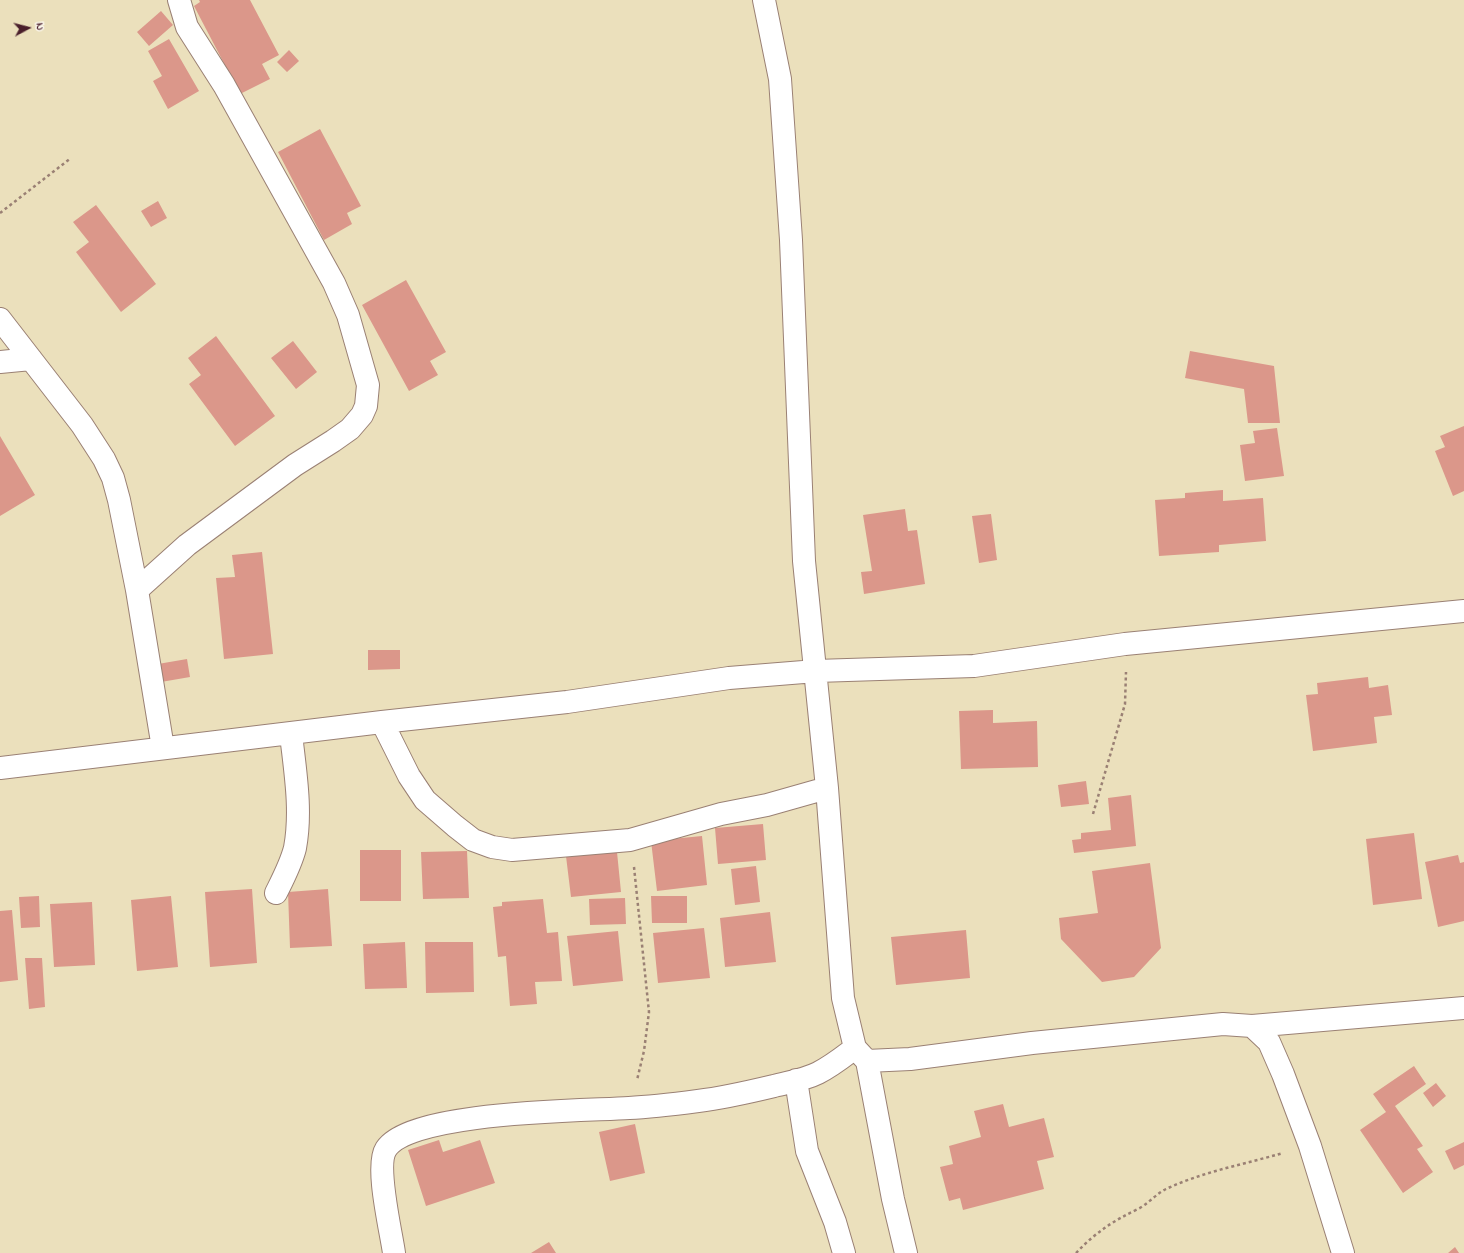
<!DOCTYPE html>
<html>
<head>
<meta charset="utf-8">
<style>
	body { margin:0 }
	#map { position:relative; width:1464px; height:1253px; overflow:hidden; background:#ebe0bc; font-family:"Indie Flower",sans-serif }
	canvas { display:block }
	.north { position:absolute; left:8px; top:8px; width:40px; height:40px; -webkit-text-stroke:3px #fbf7ec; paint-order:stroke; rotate:83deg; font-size:11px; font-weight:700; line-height:16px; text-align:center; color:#4a1f2b }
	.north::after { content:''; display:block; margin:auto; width:14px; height:18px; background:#4a1f2b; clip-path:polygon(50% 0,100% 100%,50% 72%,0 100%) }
</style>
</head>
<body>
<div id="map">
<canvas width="1464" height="1253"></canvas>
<div class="north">N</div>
</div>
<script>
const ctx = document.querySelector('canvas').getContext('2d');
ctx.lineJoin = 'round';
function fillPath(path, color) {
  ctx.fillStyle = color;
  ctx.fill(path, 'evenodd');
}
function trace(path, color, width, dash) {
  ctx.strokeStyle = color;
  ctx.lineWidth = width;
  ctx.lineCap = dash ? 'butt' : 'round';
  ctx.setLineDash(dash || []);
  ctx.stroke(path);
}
fillPath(new Path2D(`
	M199,0H250L279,55L262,64L270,79L240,94L194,6L200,2Z
	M161,11L173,25L149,46L137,32Z
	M169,39L199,91L168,109L153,81L162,76L148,51Z
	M289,50L299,61L287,72L277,62Z
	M320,129L361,206L347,213L352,224L324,240L278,152Z
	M158,201L167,218L151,227L141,211Z
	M96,205L156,284L121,312L76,252L89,242L73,222Z
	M406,280L446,352L430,361L438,375L409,391L362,305Z
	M216,336L275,416L235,446L189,384L201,375L188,358Z
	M293,341L317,372L296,389L271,358Z
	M1190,351L1274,366L1280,423H1248L1244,389L1185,378Z
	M1464,426V491L1453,496L1435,451L1445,447L1440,436Z
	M1277,428L1284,476L1245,481L1240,445L1255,443L1253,431Z
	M0,436L35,495L0,516Z
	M1223,490V501L1263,498L1266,541L1219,545V552L1159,556L1155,500L1185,498V493Z
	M905,509L908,531L917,530L925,584L864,594L861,572L872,571L863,515Z
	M991,514L997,560L979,563L972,516Z
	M262,552L273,654L224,659L216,578L235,577L232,555Z
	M368,650H400V669L368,670Z
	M187,659L190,677L161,682L158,664Z
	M1368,677L1369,688L1388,685L1392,715L1374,717L1377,743L1313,751L1306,695L1318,694L1317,683Z
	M993,710V723L1037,721L1038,767L961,769L959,711Z
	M1086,781L1089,804L1061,807L1058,785Z
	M1131,795L1136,846L1074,853L1072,840L1081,839V833L1111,830L1108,798Z
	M763,824L766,860L718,864L715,828Z
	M1414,833L1422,899L1373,905L1366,839Z
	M702,836L707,885L657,891L651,841Z
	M616,842L621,892L571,897L565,848Z
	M360,850H401V901H360Z
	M467,851L469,898L423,899L421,852Z
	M1458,855L1460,863L1464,862V921L1438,927L1425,862Z
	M1150,863L1161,948L1134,977L1102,982L1061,939L1059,918L1098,913L1092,871Z
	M756,866L760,902L735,905L731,869Z
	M252,889L257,963L210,967L205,892Z
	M328,889L332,946L290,948L288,892Z
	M39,896L40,927L21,928L19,897Z
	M171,896L178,967L137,971L131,900Z
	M651,896H687V923H652Z
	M625,898L626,924L590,925L589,899Z
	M543,899L547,933L558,932L562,981L535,982L537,1004L510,1006L506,956L498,957L493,907L502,906V902Z
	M92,902L95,965L54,967L50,904Z
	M12,910L18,980L0,982V911Z
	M770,912L776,962L725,967L720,918Z
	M704,928L710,978L658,983L653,933Z
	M966,930L970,978L896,985L891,937Z
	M618,931L623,981L573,986L567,936Z
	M405,942L407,988L365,989L363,944Z
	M425,942H473L474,992L426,993Z
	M25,958H42L45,1007L29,1009Z
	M1414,1066L1426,1084L1395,1106L1423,1146L1417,1149L1433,1172L1403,1193L1360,1130L1386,1112L1373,1094Z
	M1436,1083L1446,1096L1433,1107L1423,1093Z
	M1003,1104L1009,1127L1044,1118L1054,1157L1037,1161L1044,1189L963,1210L960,1198L949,1201L940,1167L953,1164L949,1146L981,1137L974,1111Z
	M635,1124L645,1173L610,1181L599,1132Z
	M439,1140L443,1152L480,1140L495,1183L426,1206L408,1150Z
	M1464,1142V1165L1454,1170L1445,1151Z
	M549,1242L556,1253H531Z
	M1455,1247L1459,1253H1448Z`), '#db978a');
const minor = new Path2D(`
	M764,0L780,79L791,240L804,561L827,788L843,998L855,1048L867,1061L910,1059L1032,1043L1223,1024L1252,1026L1269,1042L1283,1074L1310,1146L1343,1253
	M0,319L82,425L104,459L113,478L119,500L137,590L163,748
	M0,362L31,359
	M137,590L187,545L295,465L333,441L350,429L362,415L366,406L368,385L348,315L334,283L224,85L187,27L179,0
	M382,722L409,776L425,800L455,826L473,840L492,847L512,850L630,840L721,814L767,805L827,788
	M0,768L382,722L567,702L729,678L816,671L974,666L1125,644L1464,611
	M276,893C283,879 291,864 295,848C302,810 295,771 291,734
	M1252,1026L1464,1008
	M867,1061L893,1199L906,1253
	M796,1080L807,1151L835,1222L844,1253
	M394,1253C391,1231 375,1166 386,1149C410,1111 583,1111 629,1108C651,1107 675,1104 698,1101C723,1098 749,1092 774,1086C789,1082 804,1080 818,1073C832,1066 843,1057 855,1048`);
trace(minor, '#9a8074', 24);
trace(new Path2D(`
	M0,213L71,158
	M1093,814L1125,704L1126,672
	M634,867L649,1012L644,1051L637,1080
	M1076,1253C1096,1232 1113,1221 1138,1209C1148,1204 1156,1194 1166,1189C1202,1172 1245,1164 1283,1153`), '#9a8074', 2.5, [3, 3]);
trace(minor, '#fff', 22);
</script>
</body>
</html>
